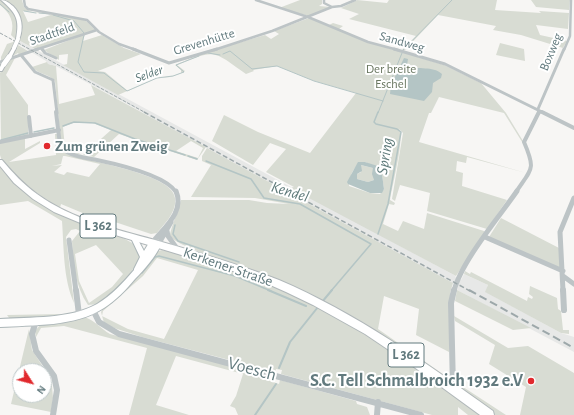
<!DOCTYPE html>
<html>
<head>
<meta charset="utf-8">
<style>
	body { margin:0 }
	#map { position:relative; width:574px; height:415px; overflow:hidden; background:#f7f6f4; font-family:"Alegreya Sans",sans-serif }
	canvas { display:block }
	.north { position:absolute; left:12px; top:363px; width:40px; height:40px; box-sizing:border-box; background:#fff; border:1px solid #c0cacb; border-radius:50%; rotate:126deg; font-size:11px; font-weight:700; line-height:16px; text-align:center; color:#627a7e }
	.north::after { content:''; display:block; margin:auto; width:14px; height:18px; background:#e1292d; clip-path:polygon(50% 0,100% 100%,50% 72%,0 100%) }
</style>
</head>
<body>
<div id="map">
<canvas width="574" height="415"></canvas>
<div class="north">N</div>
</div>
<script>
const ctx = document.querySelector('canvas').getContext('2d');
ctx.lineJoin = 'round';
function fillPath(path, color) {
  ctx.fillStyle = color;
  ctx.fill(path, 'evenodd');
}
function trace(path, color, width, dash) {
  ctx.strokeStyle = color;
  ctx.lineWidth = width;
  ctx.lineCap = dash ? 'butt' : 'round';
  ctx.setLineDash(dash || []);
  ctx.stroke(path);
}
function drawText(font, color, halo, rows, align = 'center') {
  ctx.font = font + ' "Alegreya Sans",sans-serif';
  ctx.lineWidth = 4;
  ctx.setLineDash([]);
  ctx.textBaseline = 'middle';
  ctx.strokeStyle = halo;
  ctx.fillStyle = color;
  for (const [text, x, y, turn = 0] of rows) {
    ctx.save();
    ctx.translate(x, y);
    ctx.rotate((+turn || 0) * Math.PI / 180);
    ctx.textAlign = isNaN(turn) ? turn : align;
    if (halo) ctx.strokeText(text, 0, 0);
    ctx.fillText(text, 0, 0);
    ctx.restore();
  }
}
fillPath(new Path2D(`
	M20,41L456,276L455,277L461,280L464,274L488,285L486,292L561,333L574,337V352L457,290L458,286L120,100L56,66L48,64L46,61L18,44Z`), '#e7e8e7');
fillPath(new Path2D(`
	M0,0C21,9 21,32 11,50C8,55 6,59 1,61V57L7,44L13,42L15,39L11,35C15,22 10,13 0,5Z
	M6,0H22L24,7C38,19 69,11 86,21C89,23 92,27 95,30L37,50L20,41L18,45L28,51L19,55L18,53L9,58C22,35 31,20 6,0ZM23,11H25L54,14L28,22Z
	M300,0H322V4L319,6L331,7L309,16L279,8Z
	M357,0L387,3L389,0H497L495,10L541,13L539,11L569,13L568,29L536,25L540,35L567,41L563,48L521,35L493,30L496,26L438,15L403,52L401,51L416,36L349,19L359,14L341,8Z
	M531,0H570L569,10L536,7Z
	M309,18L329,25L333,23L343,26L339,29L365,41L444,65L481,83L506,113L523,141L524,145L504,113L439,97L431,113H429L419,142L526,173L467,157L466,163L457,161L456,171L463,173L462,186L507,200L487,229L427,211L430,193L400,185L395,201L392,199L403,133L399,129C405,137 392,186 390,200L395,203L394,205L389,204L383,224L398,231L403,221L424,229L427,213L484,231L485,232L456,276L290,188L294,187L266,172L286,149L270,143L253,165L212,141L224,115L258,132L310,153L356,93L314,81L277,66L253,70L254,71L246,74C212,50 216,49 177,65L185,71L184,72L171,77L157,78L118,95L63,65L67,64L68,54L59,55V60L44,50L85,34L83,41L102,35L124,48L141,54L98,71L105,72L128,91L157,78L173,76L181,73V70L175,65L204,53L265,35L271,39L279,34L274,31ZM365,162L381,169L384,189L380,194L370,193L349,186C351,172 353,167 365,162Z
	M500,43L524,49L525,61L496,55Z
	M15,58L6,75L28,105V135L1,141L0,73L7,61L0,67V62Z
	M47,62L48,64L56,66L59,104L95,95L91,85L206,147L197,160L119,134L94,157L68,152L61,145L55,81C49,74 38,74 32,67ZM75,122L93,123L111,130L83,155L65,148L63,127ZM191,141L203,148L198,158L176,151Z
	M55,134H57L59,149L65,153C86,162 173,173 175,198C177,212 165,223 157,233L151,234L115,222L97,219L61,204L60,208C45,199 4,174 0,155C0,151 0,147 0,143L25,138V149L40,141V143L9,162L56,155ZM63,156H65L100,164L89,177L67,172L64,175L54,172L62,165L52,166L61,164Z
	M207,148L453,283L450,293L449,352L416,335L419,309L384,296L378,329L450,379L446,380L348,323L405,360L481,415H468L458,407V415H432L281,374L282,370L276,369L275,372L142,337L114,328L104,323L101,312L103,308L155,252L162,250L259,273C245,267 172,246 170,235C170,232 180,204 181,200H249L267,203L289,204L255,198L191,197L211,165L202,161V156ZM157,258L198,270L164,339L128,329L102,316L103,311L143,276Z
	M0,165L8,175L75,221L123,238L136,245L140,256L138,262L121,287L98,304L88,305C75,286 73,263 72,241L80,231L76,229L71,230L66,237L74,303C63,278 64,248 62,221L28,201L0,205ZM96,245L123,274L112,287L89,303L79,281L75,254Z
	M361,165L373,168L374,180L368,182L357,179V174L361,172Z
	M501,218L559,248L561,269L489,237Z
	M465,271L470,274L471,272L527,301L528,297L532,299L533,297L529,294L530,286L557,298L558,309L561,311L563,330H569V334L561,333L485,292L488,285L464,274Z
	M457,290L531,328L513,330L455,301Z
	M64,314L54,318L10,319L7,315Z
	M454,316L508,348L528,346L574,373V415H520L526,387L489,364L495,345L455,321Z
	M83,317C94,319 101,329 110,334L274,378L273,382L279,384L280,380L356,401L357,404L367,407L370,415H238L235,408L230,406L236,396L243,374L176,356L156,405L189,415H129L147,348L64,326L41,328L36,337L35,331L40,325L63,323Z
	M29,329L32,350L49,376L52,386L53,398L51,412L11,404ZM20,371H44V395H20Z
	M457,383L506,415H495L459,388Z`), '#d8dcd3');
fillPath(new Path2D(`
	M404,58L408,59L407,65C419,71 432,65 442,74L441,78L433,83L432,92L424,101L390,94L391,85Z
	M358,162H365L381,167L384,189L382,193H370L348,184L347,182ZM361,165L373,168L372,174L374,180L368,182L357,179V174L362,171Z`), '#b4c5c5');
trace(new Path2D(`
	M0,4L9,12
	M24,11L36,13
	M39,13L50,14
	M53,15L74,21L84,33
	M84,35L78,62L84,72L104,73L127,91L157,78L173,76L184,72L176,65L199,56
	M402,51L452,0
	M208,53L220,55
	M223,54L230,51L252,69L277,66L314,81L383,101
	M378,113L402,53`), '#b4c5c5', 1);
trace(new Path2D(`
	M378,112L374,122L376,124L397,129L401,132L388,204L378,234
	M63,126L74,122L95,123L135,139L185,155
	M34,132L54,128
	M1,140L28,133
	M188,156L197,159
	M206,161L251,179L264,198L300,204L371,244L331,291
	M175,225L173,234L178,241L239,262
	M142,273L155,257L159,256L235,276L271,291`), '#b4c5c5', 1.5);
trace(new Path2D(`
	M268,290L306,306
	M322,302L332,290
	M279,368L290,342L318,307
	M255,415L276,384`), '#b4c5c5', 2);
const secondary = new Path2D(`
	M134,235L136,236L144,251L150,241L152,240L154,241L155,243L154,245L158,242L160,243L161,245C155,257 145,269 135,279C126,290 116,300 104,308C75,327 33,325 0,327V319C30,317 71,319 97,304C112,295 123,283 134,270V269L140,257L131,238L132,236Z`);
const primary = new Path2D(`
	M1,0C6,0 9,3 13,6C22,15 24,28 19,40L16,39C20,19 16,13 1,0Z
	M13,47L16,48L11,58H7V57Z
	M2,63L6,64L2,71H0V67Z
	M0,160H2C13,173 23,184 37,194C71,219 115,229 155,240C197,252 238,264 279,280C356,313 425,362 493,411L494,415H480L414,367L365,334L313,305L286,292L259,280L221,267L102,231L78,222L54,212L33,199L14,183L0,166Z`);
trace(secondary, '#adb7b9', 2);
trace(primary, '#b1b8ba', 2);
trace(new Path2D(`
	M24,0L25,6L28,9L87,20L99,32L119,44L136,50
	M256,0L308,17L368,42L398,50
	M332,7L341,6L355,0
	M42,49L43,50
	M35,50L97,30
	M214,50L272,31L332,7L324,3V0
	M564,50L570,36L571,0`), '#bdc4c6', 2.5);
trace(new Path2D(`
	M42,49L45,53L56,58
	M133,49L169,63L217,49
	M394,49L445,64L544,113
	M21,55L35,72L53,80L57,113
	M0,62L38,49
	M539,113L538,109L564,49`), '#bdc4c6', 3);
trace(new Path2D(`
	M56,112L60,145L67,152C76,157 86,158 97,160C116,164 165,175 176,192
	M542,112L574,128
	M29,117L31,136
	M0,142L59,130
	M516,192C532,168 536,170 524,142L539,112`), '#bdc4c6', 4);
trace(new Path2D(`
	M167,231L168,236L178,250
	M485,237L563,271
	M69,240L76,291
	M152,243C163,228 185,213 176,191
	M158,245L171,222
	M563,276L574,284
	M454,291C461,262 499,217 517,191
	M563,291L560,232L574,198`), '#bdc4c6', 5);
trace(new Path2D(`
	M76,290L79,315
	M563,290L564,310
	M93,310L99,322L119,334L421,415
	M36,321L32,334L36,351L54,376L57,390L53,415
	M453,388L451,303L454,290
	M377,415L378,402`), '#bdc4c6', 6);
fillPath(secondary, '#fff');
fillPath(primary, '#fff');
trace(new Path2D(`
	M0,33L146,113`), '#9da8aa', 1, [3.5, 1.5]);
trace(new Path2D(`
	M144,112L470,291`), '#9da8aa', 1.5, [5, 2.5]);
trace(new Path2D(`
	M469,290L574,348`), '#9da8aa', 2, [8, 4]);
const primaryBridgeFar1 = new Path2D(`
	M14,48L18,39`);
const primaryBridge = new Path2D(`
	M4,64L9,57`);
trace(primaryBridgeFar1, '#b1b8ba', 5, []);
trace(primaryBridge, '#b1b8ba', 6, []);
trace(primaryBridgeFar1, '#fff', 4);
trace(primaryBridge, '#fff', 5);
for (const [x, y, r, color] of [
	[47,146,4,"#e1292d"],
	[531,381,4,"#e1292d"]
]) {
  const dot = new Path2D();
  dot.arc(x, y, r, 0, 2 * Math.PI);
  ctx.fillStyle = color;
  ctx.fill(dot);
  trace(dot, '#fff', 1.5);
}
drawText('13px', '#627a7e', '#fff', [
	["Stadtfeld",52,34,-19],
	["Grevenhütte",204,42,-17],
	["Sandweg",402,42,16],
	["Boxweg",551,52,-67]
]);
drawText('13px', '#6a7761', '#fff', [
	["Der breite",391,69],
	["Eschel",391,84]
]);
drawText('italic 13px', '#5d7979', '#fff', [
	["Selder",149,74,-20]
]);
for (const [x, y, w] of [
	[98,226,36],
	[406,355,36]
]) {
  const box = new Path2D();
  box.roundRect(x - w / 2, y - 12, w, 24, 3);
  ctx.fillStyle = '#fff';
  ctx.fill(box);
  trace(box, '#627a7e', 1);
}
drawText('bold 14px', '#627a7e', null, [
	["L 362",98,226],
	["L 362",406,355]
]);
drawText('bold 15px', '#627a7e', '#fff', [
	["Zum grünen Zweig",55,146]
], 'left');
drawText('15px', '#627a7e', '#fff', [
	["Kerkener Straße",228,267,19]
]);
drawText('italic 16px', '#5d7979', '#fff', [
	["Spring",385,156,-81],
	["Kendel",290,192,17]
]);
drawText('18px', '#627a7e', '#fff', [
	["Voesch",252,369,15]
]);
drawText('bold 18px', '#627a7e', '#fff', [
	["S.C. Tell Schmalbroich 1932 e.V",523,381]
], 'right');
</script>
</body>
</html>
